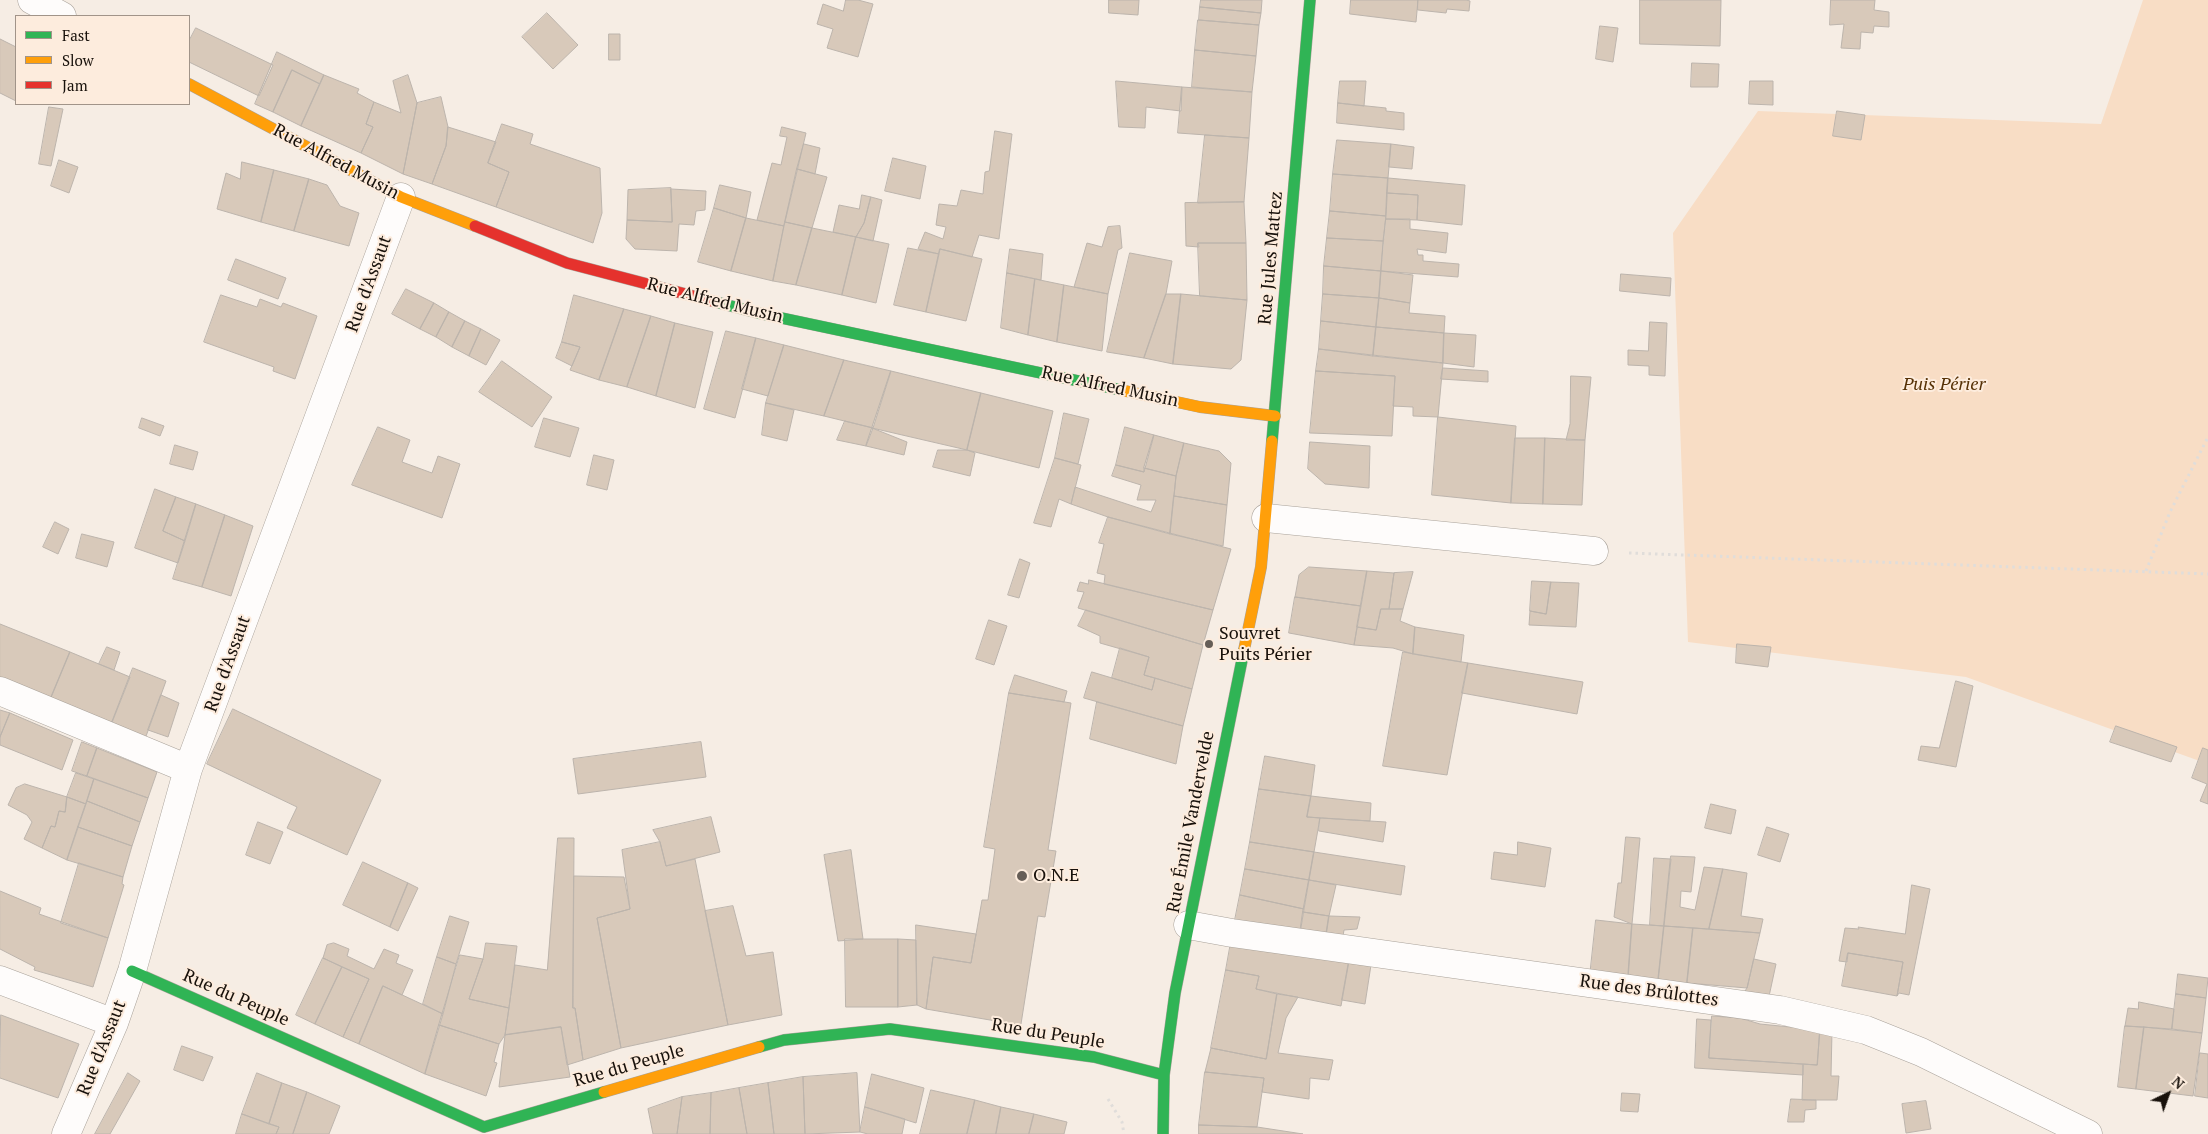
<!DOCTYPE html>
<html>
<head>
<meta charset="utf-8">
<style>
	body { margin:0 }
	#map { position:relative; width:2208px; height:1134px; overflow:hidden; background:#f6ede4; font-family:"PT Serif",serif }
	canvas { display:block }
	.legend { position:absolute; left:15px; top:15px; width:175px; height:90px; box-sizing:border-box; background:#fdecdd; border:1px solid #a19489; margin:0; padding:6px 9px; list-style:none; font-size:15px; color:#18110b }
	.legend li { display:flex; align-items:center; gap:10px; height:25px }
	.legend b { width:25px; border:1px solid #a19489 }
	.north { position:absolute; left:2143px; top:1069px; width:50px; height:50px; -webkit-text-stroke:4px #fdecdd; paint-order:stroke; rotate:42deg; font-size:14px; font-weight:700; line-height:20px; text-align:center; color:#18110b }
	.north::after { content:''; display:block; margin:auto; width:18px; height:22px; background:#18110b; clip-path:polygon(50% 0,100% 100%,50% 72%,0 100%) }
</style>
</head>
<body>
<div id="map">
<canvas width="2208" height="1134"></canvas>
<ul class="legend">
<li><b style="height:6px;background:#30b455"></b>Fast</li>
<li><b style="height:6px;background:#ff9f0a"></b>Slow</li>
<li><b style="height:6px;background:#e5322d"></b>Jam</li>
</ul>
<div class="north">N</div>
</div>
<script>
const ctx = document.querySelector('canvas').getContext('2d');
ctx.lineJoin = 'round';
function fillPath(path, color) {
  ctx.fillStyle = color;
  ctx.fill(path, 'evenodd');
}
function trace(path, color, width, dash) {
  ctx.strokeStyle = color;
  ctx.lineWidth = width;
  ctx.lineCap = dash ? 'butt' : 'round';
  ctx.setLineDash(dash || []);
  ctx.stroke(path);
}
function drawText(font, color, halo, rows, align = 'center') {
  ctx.font = font + ' "PT Serif",serif';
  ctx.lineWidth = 4;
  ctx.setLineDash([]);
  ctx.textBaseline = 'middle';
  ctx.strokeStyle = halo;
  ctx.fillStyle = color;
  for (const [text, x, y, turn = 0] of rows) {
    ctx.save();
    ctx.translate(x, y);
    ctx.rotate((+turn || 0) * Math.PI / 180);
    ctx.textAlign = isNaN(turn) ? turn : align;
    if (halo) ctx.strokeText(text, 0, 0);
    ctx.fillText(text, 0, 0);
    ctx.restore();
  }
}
fillPath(new Path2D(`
	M2143,0H2208V764L1966,677L1688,642L1673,233L1758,111L2101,124Z`), '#f8ddc5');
const building = new Path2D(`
	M846,0H858L873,4L858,57L827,48L833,29L817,24L823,4L843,11Z
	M1109,0H1139L1138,15L1109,13Z
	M1201,0H1262L1261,13L1200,7Z
	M1351,0H1418L1416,22L1350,14Z
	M1418,0H1466L1470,1L1469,11L1447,9L1446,13L1418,10Z
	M1640,0H1721L1720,46L1640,44Z
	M1831,0H1875L1874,10L1889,12V27L1874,26L1873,33L1861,32L1860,49L1841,48L1844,24L1830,25Z
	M1200,7L1261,13L1259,25L1199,20Z
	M547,13L578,45L553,69L522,37Z
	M1198,20L1259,25L1256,56L1195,50Z
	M1600,26L1618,28L1613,62L1596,59Z
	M196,28L273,65L259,96L189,62V41Z
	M609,34H620V60H609Z
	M0,39L16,47V101L0,93Z
	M1195,50L1256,56L1252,92L1192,87Z
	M277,52L324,75L320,84L292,70L273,112L255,104Z
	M1692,63L1719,64L1718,87H1691Z
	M292,70L320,84L301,126L273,112Z
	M324,75L359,89L357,93L374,102L366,124L373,127L361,153L301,126Z
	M408,75L417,103L403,174L361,153L373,127L366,124L374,102L401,113L393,81Z
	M1116,81L1182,87L1181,111L1146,107L1145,128L1119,127Z
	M1340,81H1366L1364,106L1338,103Z
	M1750,81H1773V105L1749,104Z
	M1182,87L1252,92L1249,138L1178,133Z
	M441,97L448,127L446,146L432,184L403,174L417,103Z
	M1338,103L1386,108V111L1404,113V130L1337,123Z
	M49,107L63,109L51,166L39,164Z
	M1837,111L1865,115L1861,140L1833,136Z
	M502,124L533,134L530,144L600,168L602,213L593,243L496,207L509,172L488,163Z
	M448,127L496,142L488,163L509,172L496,207L432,184L446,146Z
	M782,127L806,133L784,226L757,220L772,163L781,165L787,137L780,136Z
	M995,131L1012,134L999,239L979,235L972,257L940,249L939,254L918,249L925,232L943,239L946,227L936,225L939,204L957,206L961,190L983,194L985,172L989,171Z
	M1205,135L1249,138L1244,202L1198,203Z
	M1337,140L1391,144L1388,178L1333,174Z
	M804,144L820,148L815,174L797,169Z
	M1391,144L1414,147L1412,169L1389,167Z
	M893,158L926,166L920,199L885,191Z
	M59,160L78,167L69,193L51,186Z
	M242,162L274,170L261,222L217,209L226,173L240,179Z
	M797,169L827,177L812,228L785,222Z
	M274,170L309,179L294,231L261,222Z
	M1333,174L1388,178L1386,216L1330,211Z
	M1388,178L1465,185L1462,225L1417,220L1418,195L1387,193Z
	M309,179L327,185L340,206L359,213L349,246L294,231Z
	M720,185L751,192L746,218L714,208Z
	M671,188L672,222L627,220L628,190Z
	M671,189L706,191L705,210L696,211L694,225L679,224L677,251L635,249L626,239L627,220L672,222Z
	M1387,193L1418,195L1417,220L1386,219Z
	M862,195L871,197L864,223L856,237L833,232L839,205L859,209Z
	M871,197L882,200L873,241L856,237L864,223Z
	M1244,202L1246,243H1198L1199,247L1186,246L1185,203Z
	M714,208L746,218L731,271L698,262Z
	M1330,211L1386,216L1383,241L1327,238Z
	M746,218L784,226L773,281L731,271Z
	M1386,219H1410V229L1448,233L1446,253L1417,249L1418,255H1423V261L1459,264L1458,277L1381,271Z
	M785,222L812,228L796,285L773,281Z
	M1120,226L1122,248L1118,250L1108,294L1074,287L1087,243L1102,247L1108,227Z
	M812,228L856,237L842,295L796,285Z
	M856,237L889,244L876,303L842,295Z
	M1327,238L1383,241L1381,271L1324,266Z
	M1198,243H1246L1247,300L1200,296Z
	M908,248L939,254L926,312L894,305Z
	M940,249L982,259L966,321L926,312Z
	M1010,249L1043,254L1041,280L1007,273Z
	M1130,253L1172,261L1166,294L1144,358L1107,352Z
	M236,259L286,278L278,299L228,280Z
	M1324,266L1381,271L1379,298L1323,294Z
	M1381,271L1413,275L1410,303L1379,298Z
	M1007,273L1035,279L1028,335L1001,328Z
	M1621,274L1671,278L1670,296L1620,291Z
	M1035,279L1064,285L1057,342L1028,335Z
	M1064,285L1108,294L1102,351L1057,342Z
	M406,289L434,303L420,329L392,314Z
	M1166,294H1181L1173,364L1144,358Z
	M1181,294L1247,300L1241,360L1231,369L1173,364Z
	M1323,294L1379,298L1376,327L1321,321Z
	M221,295L257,307L260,299L281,307L283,303L317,316L295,379L273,371L274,367L204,342Z
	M574,295L624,309L599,380L570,370L580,347L562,342Z
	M1379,298L1410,303L1409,313L1445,316L1444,333L1376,327Z
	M434,303L449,312L436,337L420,329Z
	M624,309L651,316L627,387L599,380Z
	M449,312L465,321L452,347L436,337Z
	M651,316L675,323L656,396L627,387Z
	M465,321L481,329L469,356L452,347Z
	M1321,321L1376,327L1373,356L1319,349Z
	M1650,322L1667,323L1665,376L1649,375V366L1628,365V350L1648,351Z
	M675,323L713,332L695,408L656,396Z
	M1376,327L1444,333L1443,363L1373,356Z
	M481,329L500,340L486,365L469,356Z
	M726,331L756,338L735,418L704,409Z
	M1444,333L1476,335L1474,367L1443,363Z
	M756,338L784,345L768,396L742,389Z
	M562,342L580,347L572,366L556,358Z
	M784,345L844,360L824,416L766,403Z
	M1319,349L1443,363L1438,417L1413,416V407L1393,406L1395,376L1316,371Z
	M844,360L891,371L873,428L824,416Z
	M502,361L552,397L532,427L479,392Z
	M1443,368L1488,371V382L1441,379Z
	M891,371L981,393L967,450L872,428Z
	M1316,371L1395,376L1392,436L1310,433Z
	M1571,376L1591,377L1585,440H1566L1570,424Z
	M981,393L1053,411L1039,468L967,450Z
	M766,403L794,410L787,441L762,435Z
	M1064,413L1089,419L1078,464L1055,458Z
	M1438,417L1516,426L1511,503L1432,495Z
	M142,418L164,426L160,436L139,428Z
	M544,418L579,428L570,457L535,447Z
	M845,421L873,428L866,446L837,440Z
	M378,427L410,440L402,462L432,473L438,456L460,464L442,518L352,485Z
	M1125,427L1154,435L1144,472L1116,465Z
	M872,428L907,442L904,455L866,446Z
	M1154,435L1184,443L1176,476L1144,468Z
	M1515,438H1545L1543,504L1511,503Z
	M1545,438L1585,440L1582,505L1543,504Z
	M1310,442L1370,446L1369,488L1325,484L1308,469Z
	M1184,443L1219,451L1231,463L1227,505L1174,496L1176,476Z
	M175,445L198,452L193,470L170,464Z
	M938,450H967L975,453L970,476L933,467Z
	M594,455L614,460L607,490L587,485Z
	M1055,458L1081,465L1071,504L1059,499L1051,527L1034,523Z
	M1116,465L1144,472V468L1176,476L1170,534L1108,517L1071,504L1075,487L1151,512L1156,500H1137L1141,485L1112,476Z
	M155,489L176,497L163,531L185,541L178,563L135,548Z
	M1174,496L1227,505L1223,546L1170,534Z
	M176,497L196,504L185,541L163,531Z
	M196,504L225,515L202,587L173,579Z
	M225,515L253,526L231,596L202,587Z
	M1108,517L1231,549L1213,610L1104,584L1105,575L1097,573L1104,544L1099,543Z
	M55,522L69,529L58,554L43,547Z
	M82,534L114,542L107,567L76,558Z
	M1020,559L1030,563L1019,598L1008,595Z
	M1309,567L1367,571L1361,606L1295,597L1299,575Z
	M1367,571L1394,573L1389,609H1381L1376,630L1357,627Z
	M1413,572L1403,609H1389L1394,573Z
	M1089,580L1213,610L1203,645L1078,608L1084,592L1077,591L1080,582L1088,584Z
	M1532,581L1551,582L1546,614L1530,611Z
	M1551,582L1579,583L1576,627L1529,625L1530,611L1546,614Z
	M1295,597L1361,606L1354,645L1289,633Z
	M1381,609H1403L1400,621L1415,627L1413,654L1393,648L1354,645L1357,627L1376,630Z
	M1086,610L1203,645L1192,689L1144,675L1149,657L1100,643V636L1078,626Z
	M989,620L1007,626L994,665L976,659Z
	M0,624L70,652L50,700L0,679Z
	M1415,627L1464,635L1461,662L1413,654Z
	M1737,644L1771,647L1768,667L1736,663Z
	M107,647L120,652L114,670L99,664Z
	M1120,648L1149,657L1144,675L1155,678L1152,690L1112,678Z
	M70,652L130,677L111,725L50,700Z
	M1403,652L1468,663L1447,775L1383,766Z
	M1468,663L1583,682L1577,714L1462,693Z
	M133,668L166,681L145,739L111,725Z
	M1092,672L1152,690L1155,678L1192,689L1183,726L1084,698Z
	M1015,675L1067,691L1064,702L1009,693Z
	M1956,681L1973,686L1956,767L1918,760L1921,746L1939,748Z
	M1009,693L1071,703L1048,850L1056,851L1045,917L1038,916L1021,1024L1019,1025L926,1009L933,957L971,963L982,900H988L995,849L984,847Z
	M161,695L179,703L168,737L148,730Z
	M1097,702L1183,726L1176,764L1090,739Z
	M233,709L381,780L347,855L287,828L297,807L207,764Z
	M0,710L10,713L0,737Z
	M10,713L73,740L62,770L0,745V737Z
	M2116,726L2177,747L2171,762L2110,742Z
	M82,742L97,748L87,776L72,771Z
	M701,742L706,777L578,794L573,759Z
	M97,748L157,772L148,798L87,776Z
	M2203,748L2208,750V804L2200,801L2207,784L2192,778Z
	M1265,756L1315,765L1311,796L1259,789Z
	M76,773L94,779L86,804L67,797Z
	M94,779L148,798L140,822L87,801Z
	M25,784L67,797L65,812L59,811L55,827L51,826L42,848L24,839L32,822L27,815L8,805L16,788Z
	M1259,789L1311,796L1307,817L1320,818L1314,852L1250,842Z
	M1311,796L1371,803L1370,821L1307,817Z
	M67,797L86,804L67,860L42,848L51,826L55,827L59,811L65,812Z
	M87,801L140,822L132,846L78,827Z
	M1711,804L1736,810L1731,834L1705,828Z
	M711,817L720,852L666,866L660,842L653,830Z
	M1320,818L1386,822L1383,842L1319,831Z
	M258,822L283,832L270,864L246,855Z
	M78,827L132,846L123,877L67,860Z
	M1767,827L1789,834L1780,862L1758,855Z
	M1626,837L1640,838L1632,924L1614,917L1618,883H1621Z
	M558,838H574L573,1008H575L583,1060L567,1065L561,1027L505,1035L515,965L547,970Z
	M660,842L666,866L695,859L728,1025L621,1048L597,918L630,909L622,850Z
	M1250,842L1314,852L1309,880L1245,869Z
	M1518,842L1551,848L1545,887L1491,879L1494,852L1517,855Z
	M851,850L863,939L838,941L824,855Z
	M1314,852L1405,866L1401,895L1309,880Z
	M1671,856L1695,857L1691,892L1681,891L1680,907L1695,910L1704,867L1723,869L1709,929L1664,926Z
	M1654,858L1671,859L1664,926L1650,925Z
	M363,862L408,883L390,927L343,905Z
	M79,863L123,877L122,884L124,885L108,938L61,923Z
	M1245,869L1309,880L1304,909L1240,895Z
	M1723,869L1747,873L1741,916L1763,919L1760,933L1709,929Z
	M574,876L624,877L630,909L597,918L621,1048L583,1060L575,1008H573Z
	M1309,880L1336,885L1329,916L1303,912Z
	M408,883L418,888L398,931L390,927Z
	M1912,885L1930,889L1909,995L1899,993L1897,996L1903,962L1848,953L1847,962L1839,961L1845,928L1859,929L1858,927L1905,934Z
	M0,891L41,908L39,914L108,938L93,987L34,970L35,967L0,949Z
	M1240,895L1304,909L1299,940L1233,930Z
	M733,906L746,956L773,952L782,1015L728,1025L705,911Z
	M1303,912L1329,916L1326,936L1299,940Z
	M450,916L469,922L456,964L437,957Z
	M1329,916L1360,917L1357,929L1344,930L1343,936H1326Z
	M1596,920L1632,924L1628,979L1590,976Z
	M1632,924L1664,926L1658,982L1628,979Z
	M916,925L976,934L971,963L933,957L926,1009L917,1005Z
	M1664,926L1693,928L1687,983L1658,982Z
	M1693,928L1760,933L1747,988L1687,983Z
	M845,939H898V1007H846Z
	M898,939L916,940L917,1005L898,1007Z
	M1231,942L1349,961L1341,1006L1256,989L1259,976L1226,970Z
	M334,943L349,949L347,956L374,969L384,949L399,955L396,963L413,970L402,995L383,986L359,1044L343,1037L369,979L323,958L327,945Z
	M486,943L517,946L509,1008L469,999L483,959Z
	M1848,953L1903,962L1897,996L1842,986Z
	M460,955L483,959L469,999L509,1008L505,1035L499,1044L439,1025Z
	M437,957L456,964L443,1014L423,1004Z
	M323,958L342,967L315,1024L296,1015Z
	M1754,959L1776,964L1768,1001L1743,994L1747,988Z
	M1349,961L1371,965L1365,1004L1342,1000Z
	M342,967L369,979L343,1037L315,1024Z
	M1226,970L1259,976L1256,989L1277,994L1266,1059L1211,1048Z
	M2178,974L2208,978L2206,998L2176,994Z
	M383,986L443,1014L425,1074L359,1044Z
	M1277,994L1298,997L1286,1018L1278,1053L1333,1060L1329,1080L1310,1078L1309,1099L1262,1092L1264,1078L1205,1072L1211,1048L1266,1059Z
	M2176,994L2206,998L2202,1033L2172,1029Z
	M2139,1002L2174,1009L2172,1029L2125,1026L2128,1008L2138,1009Z
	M1,1015L79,1044L58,1098L0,1078Z
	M1712,1016L1740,1018L1760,1024L1820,1030L1817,1065L1709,1058Z
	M1697,1019L1711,1020L1709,1058L1803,1064V1075L1695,1068Z
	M439,1025L499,1044L494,1062L497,1063L486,1096L425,1074Z
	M2125,1026L2144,1027L2136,1089L2118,1087Z
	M561,1027L570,1077L499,1087L505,1035Z
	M2144,1027L2202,1033L2193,1096L2136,1089Z
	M1820,1030L1832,1031L1831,1076H1839L1837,1100H1802L1803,1064L1817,1065Z
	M182,1046L213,1057L203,1081L174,1070Z
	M2200,1053L2208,1054V1098L2195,1096Z
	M1205,1072L1264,1078L1257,1127L1199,1125Z
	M128,1073L140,1081L110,1134H95Z
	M257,1073L282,1083L269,1124L242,1114Z
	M857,1073L860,1132L805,1134L803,1077Z
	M872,1074L924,1088L916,1123L865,1107Z
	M803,1077L805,1134H774L768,1083Z
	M282,1083L307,1092L293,1134H276L279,1127L269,1124Z
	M768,1083L774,1134H747L739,1088Z
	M739,1088L747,1134H710L711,1093Z
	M931,1090L975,1100L967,1134H920Z
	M307,1092L340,1106L329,1134H293Z
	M711,1093L710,1134H677L682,1097Z
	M1622,1093L1640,1094L1638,1112L1621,1111Z
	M682,1097L677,1134H653L648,1109Z
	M1791,1099L1816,1100V1109L1805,1110L1804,1122H1788Z
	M975,1100L1001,1107L996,1134H967Z
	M1926,1101L1931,1129L1906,1133L1902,1104Z
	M865,1107L905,1119L902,1134H868L860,1132Z
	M1001,1107L1034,1114L1029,1134H996Z
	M242,1114L279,1127L276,1134H236Z
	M1034,1114L1067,1122L1064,1134H1029Z
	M1199,1125L1257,1127L1303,1134H1199Z`);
fillPath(building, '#d8c9ba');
trace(building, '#bcb4ac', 1);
const street = new Path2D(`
	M32,0L62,16
	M1266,518L1594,551
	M0,691L188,769
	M1188,925L1232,933L1780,1010L1866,1030L1921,1052L2088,1134
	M0,980L114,1023
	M66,1134L114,1023L132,971L188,769L401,197`);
const fast = new Path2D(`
	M716,302L758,313L1121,390
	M1272,441L1310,0
	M132,971L484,1127L604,1092
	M759,1047L784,1040L890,1029L1094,1057L1164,1075
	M1163,1134L1164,1075L1175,993L1244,650`);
const slow = new Path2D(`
	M189,84L401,197L475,226
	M1121,390L1200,407L1275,416
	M1244,650L1261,567L1272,441
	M604,1092L759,1047`);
const jam = new Path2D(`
	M475,226L567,263L716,302`);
trace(street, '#a9a29a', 29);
trace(fast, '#a9a29a', 12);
trace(slow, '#a9a29a', 12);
trace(jam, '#a9a29a', 12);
trace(new Path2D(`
	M1629,553L2208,574
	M2146,571L2170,512L2208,437
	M1108,1099L1122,1122L1124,1134`), '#e0ddda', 3, [2.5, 4]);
trace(street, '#fefcfb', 28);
trace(fast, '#30b455', 11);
trace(slow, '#ff9f0a', 11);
trace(jam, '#e5322d', 11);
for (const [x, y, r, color] of [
	[1209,644,5,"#665e57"],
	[1022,876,6,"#665e57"]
]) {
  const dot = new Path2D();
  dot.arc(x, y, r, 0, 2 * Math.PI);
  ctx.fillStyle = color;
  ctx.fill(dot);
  trace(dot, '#fdecdd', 2);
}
drawText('18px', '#18110b', '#fdecdd', [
	["Rue Alfred Musin",336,162,28],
	["Rue Jules Mattez",1271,258,-85],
	["Rue d'Assaut",369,284,-70],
	["Rue Alfred Musin",715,301,14],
	["Rue Alfred Musin",1110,387,12],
	["Rue d'Assaut",228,664,-70],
	["Rue Émile Vandervelde",1191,822,-79],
	["Rue des Brûlottes",1649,991,8],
	["Rue du Peuple",236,998,24],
	["Rue du Peuple",1048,1034,9],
	["Rue d'Assaut",102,1048,-68],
	["Rue du Peuple",629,1066,-16]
]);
drawText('italic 18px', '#563106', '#fdecdd', [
	["Puis Périer",1944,385]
]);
drawText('18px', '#18110b', '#fdecdd', [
	["Souvret",1219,634],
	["Puits Périer",1219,655],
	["O.N.E",1033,876]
], 'left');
</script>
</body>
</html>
